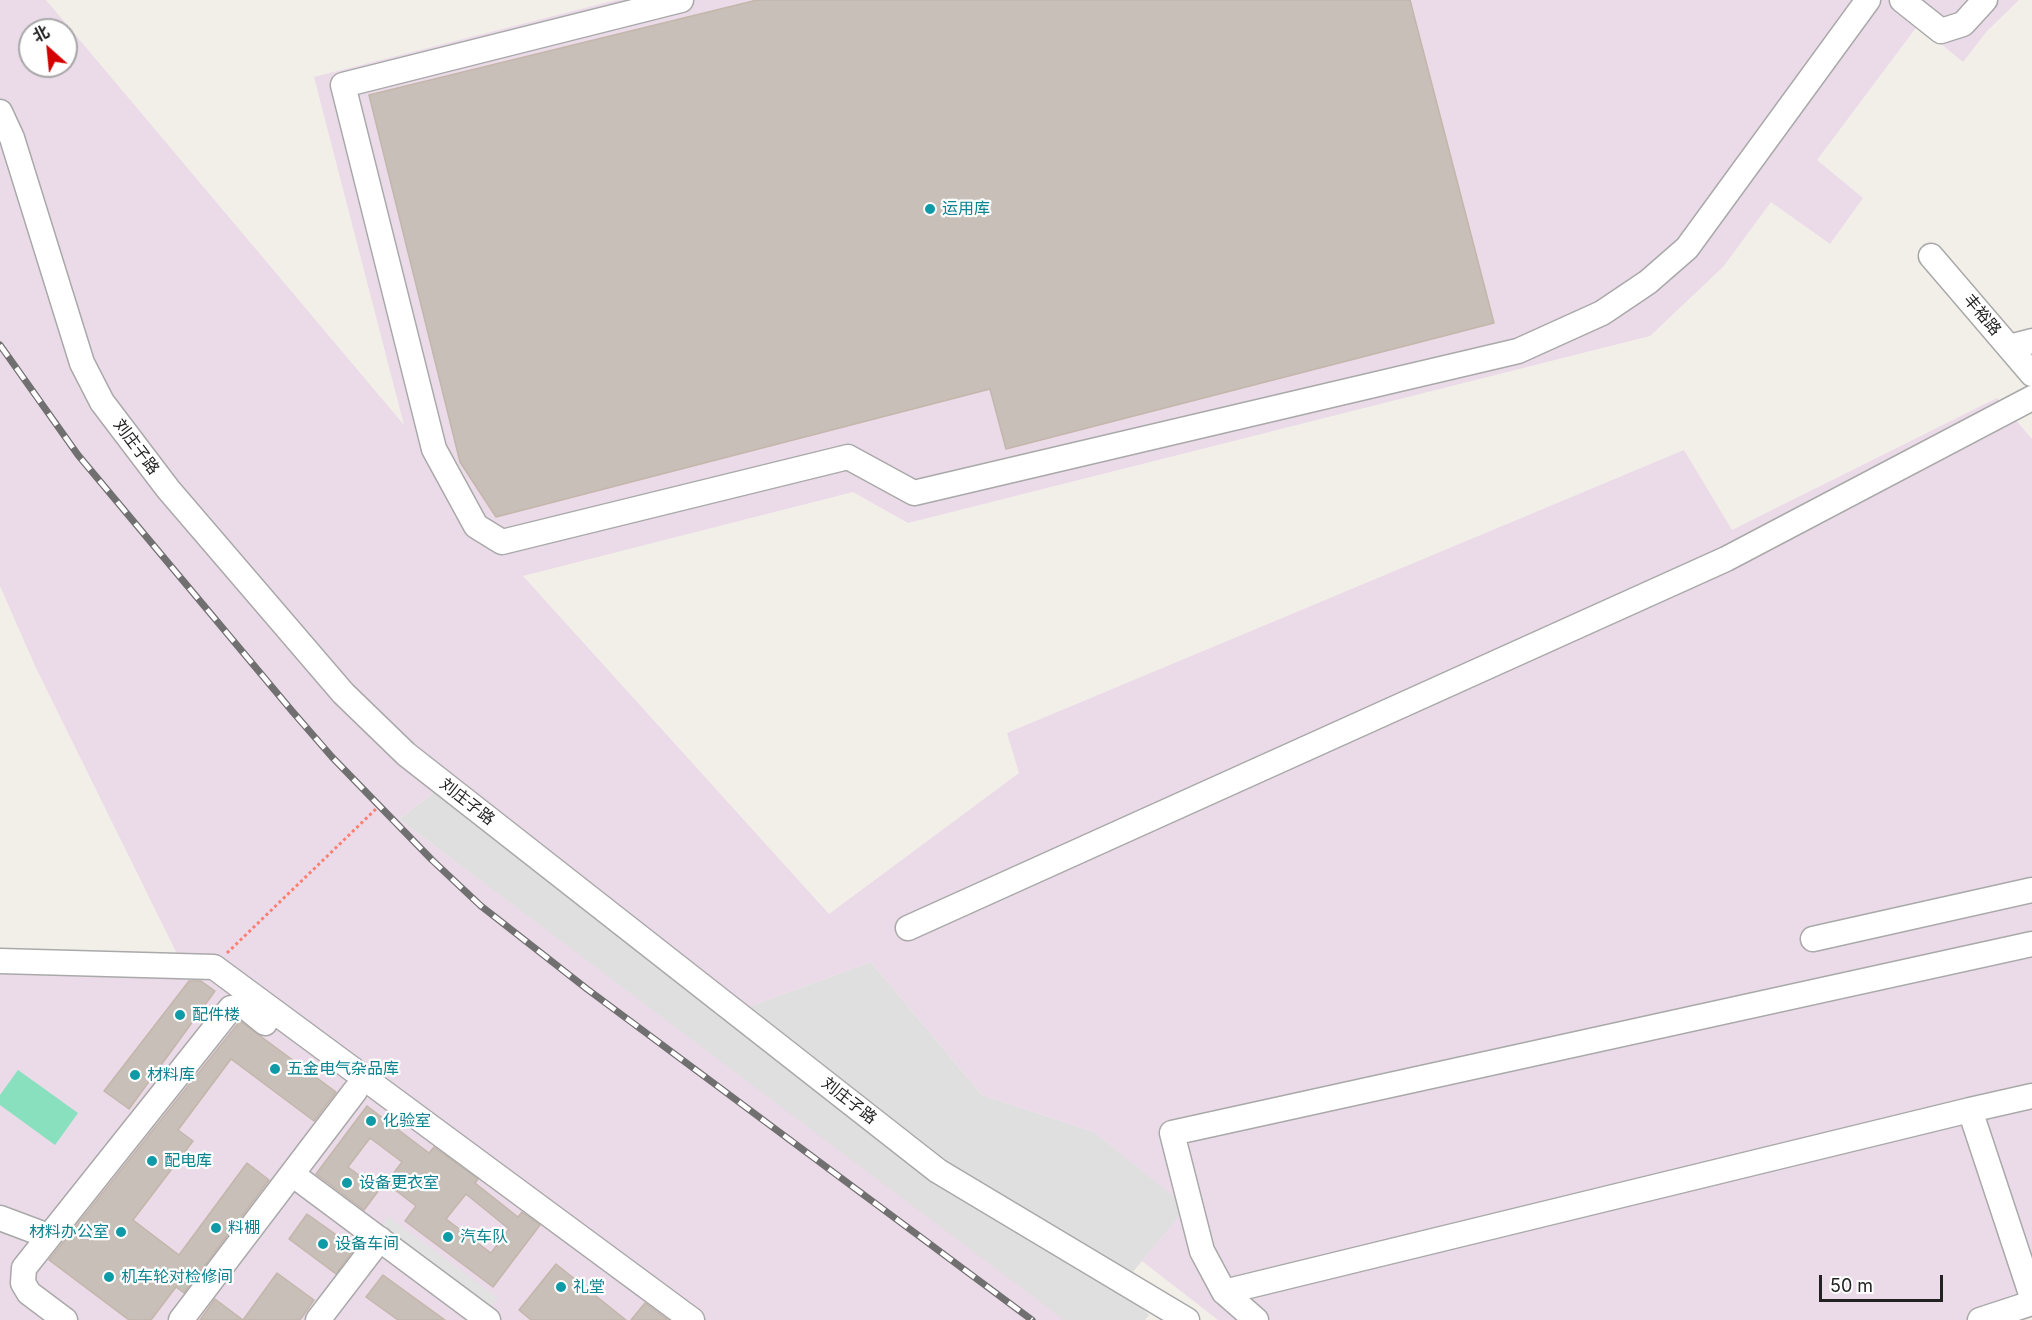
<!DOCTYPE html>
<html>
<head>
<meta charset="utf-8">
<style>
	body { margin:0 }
	#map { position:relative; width:2032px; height:1320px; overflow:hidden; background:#f2efe9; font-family:Inter,"Noto Sans SC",sans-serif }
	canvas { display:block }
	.north { position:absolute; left:18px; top:18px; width:60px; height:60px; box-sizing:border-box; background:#fff; border:2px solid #a7a7a7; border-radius:50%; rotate:333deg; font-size:16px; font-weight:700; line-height:24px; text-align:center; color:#222 }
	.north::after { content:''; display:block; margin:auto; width:21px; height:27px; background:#d40000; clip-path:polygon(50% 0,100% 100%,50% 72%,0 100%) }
	.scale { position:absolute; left:1819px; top:1275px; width:124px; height:27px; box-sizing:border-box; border:3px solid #222; border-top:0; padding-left:8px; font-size:18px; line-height:21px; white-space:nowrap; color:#222; -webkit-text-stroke:4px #fff; paint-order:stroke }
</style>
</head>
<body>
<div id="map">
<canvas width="2032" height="1320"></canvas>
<div class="north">北</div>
<div class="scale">50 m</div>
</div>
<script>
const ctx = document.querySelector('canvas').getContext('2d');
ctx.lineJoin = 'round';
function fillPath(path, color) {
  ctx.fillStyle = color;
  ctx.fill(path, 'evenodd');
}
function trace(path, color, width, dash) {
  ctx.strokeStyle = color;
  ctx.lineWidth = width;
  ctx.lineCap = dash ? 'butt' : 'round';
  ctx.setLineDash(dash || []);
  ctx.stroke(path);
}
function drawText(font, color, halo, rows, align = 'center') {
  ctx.font = font + ' Inter,"Noto Sans SC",sans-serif';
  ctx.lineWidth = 4.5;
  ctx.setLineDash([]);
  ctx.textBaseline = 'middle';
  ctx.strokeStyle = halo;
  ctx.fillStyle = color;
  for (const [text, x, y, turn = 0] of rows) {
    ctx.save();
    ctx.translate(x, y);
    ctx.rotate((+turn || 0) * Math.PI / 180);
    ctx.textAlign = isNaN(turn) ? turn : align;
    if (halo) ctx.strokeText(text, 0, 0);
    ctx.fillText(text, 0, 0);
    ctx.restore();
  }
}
fillPath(new Path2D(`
	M435,792L726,1015L871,962L982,1095L1094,1132L1188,1207L1120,1287L1149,1315L1145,1320H1060L399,819Z`), '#e0dfdf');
fillPath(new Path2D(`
	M0,0H46L404,425L314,77L616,0H2019L1987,31L1963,62L1918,25L1817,160L1863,198L1830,244L1771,202L1723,267L1650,336L908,523L853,492L523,576L829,914L1019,773L1007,733L1684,450L1732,530L1997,398L2032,439V1316L2019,1320H1218L1142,1261L1187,1207L1094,1132L982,1095L871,962L726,1015L435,792L399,819L1064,1320H0V971L186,972L36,668L0,586ZM30,30H66V66H30Z`), '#ebdbe8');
fillPath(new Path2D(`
	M18,1070L78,1113L55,1145L0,1105V1095Z`), '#88e0be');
fillPath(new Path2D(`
	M388,1216L498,1298L487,1312L377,1231Z`), '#e2e2e2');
const building = new Path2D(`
	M757,0H1410L1494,323L1006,449L990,389L496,517L460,462L369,95Z
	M189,981H201L215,991L129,1109L104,1091Z
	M240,1021L336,1092L314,1121L231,1059L178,1130L193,1141L133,1220L179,1255L247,1163L269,1180L184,1293L176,1287L151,1320H129L49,1260Z
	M367,1106L429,1153L434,1147L478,1179L475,1183L518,1217L522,1212L540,1225L493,1287L405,1221L416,1206L386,1183L402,1162L370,1138L348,1167L379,1190L364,1210L316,1174ZM466,1194L509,1229L491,1253L446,1219Z
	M307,1214L355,1248L336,1274L289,1239Z
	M556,1264L626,1320H531L519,1310Z
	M277,1273L314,1300L300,1320H200L215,1299L243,1320Z
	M383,1275L445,1320H398L366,1297Z
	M645,1303L668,1320H631Z`);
fillPath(building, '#c7bfb8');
trace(building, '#c4b6ab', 1.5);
const minor = new Path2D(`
	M681,0L343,85L434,449L476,526L502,542L848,457L914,493L1518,351L1602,313L1648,282L1687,248L1868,0
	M1902,0L1941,31L1963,24L1985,0
	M0,112L12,138L82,363L102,402L168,489L343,693L406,754L938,1171L1187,1320
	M1931,256L2032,374
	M2009,347L2032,341
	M908,928L1726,559L2032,398
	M1813,939L2032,890
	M0,961L214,967L692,1320
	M2032,1096L1970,1110L2032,1297
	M292,1174L488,1320
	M0,1218L48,1236
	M1224,1292L1202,1251L1172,1133L2032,944
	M65,1320L29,1293L23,1283L24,1268L231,1008L244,1006L265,1023
	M181,1320L355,1091
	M318,1320L380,1239
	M1256,1320L1224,1292L1970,1110
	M1980,1320L2032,1303`);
trace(minor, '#a9a9a9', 27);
trace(new Path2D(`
	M227,953L379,806`), '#fa8072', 3, [3, 3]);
trace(minor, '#fff', 24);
const rail = new Path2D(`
	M0,345L78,455L292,711L332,757L432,860L481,906L587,989L1032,1320`);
trace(rail, '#707070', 7);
trace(rail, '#fff', 4.5, [14]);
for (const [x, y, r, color] of [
	[930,209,6,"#0f9aa8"],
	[180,1015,6,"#0f9aa8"],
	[275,1069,6,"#0f9aa8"],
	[135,1075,6,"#0f9aa8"],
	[371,1121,6,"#0f9aa8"],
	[152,1161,6,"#0f9aa8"],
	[347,1183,6,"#0f9aa8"],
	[216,1228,6,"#0f9aa8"],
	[121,1232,6,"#0f9aa8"],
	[448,1237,6,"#0f9aa8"],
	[323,1244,6,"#0f9aa8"],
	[109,1277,6,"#0f9aa8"],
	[561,1287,6,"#0f9aa8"]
]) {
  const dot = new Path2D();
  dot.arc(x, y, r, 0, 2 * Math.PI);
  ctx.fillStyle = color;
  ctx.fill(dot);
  trace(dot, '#fff', 2);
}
drawText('16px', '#0d838f', '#fff', [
	["运用库",942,209],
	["配件楼",192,1015],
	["五金电气杂品库",287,1069],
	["材料库",147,1075],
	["化验室",383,1121],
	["配电库",164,1161],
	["设备更衣室",359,1183],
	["料棚",228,1228],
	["材料办公室",109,1232,"right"],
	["汽车队",460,1237],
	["设备车间",335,1244],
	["机车轮对检修间",121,1277],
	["礼堂",573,1287]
], 'left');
drawText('16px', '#222', '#fff', [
	["丰裕路",1982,315,50],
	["刘庄子路",136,447,53],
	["刘庄子路",467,802,38],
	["刘庄子路",849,1101,38]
]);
</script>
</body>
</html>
